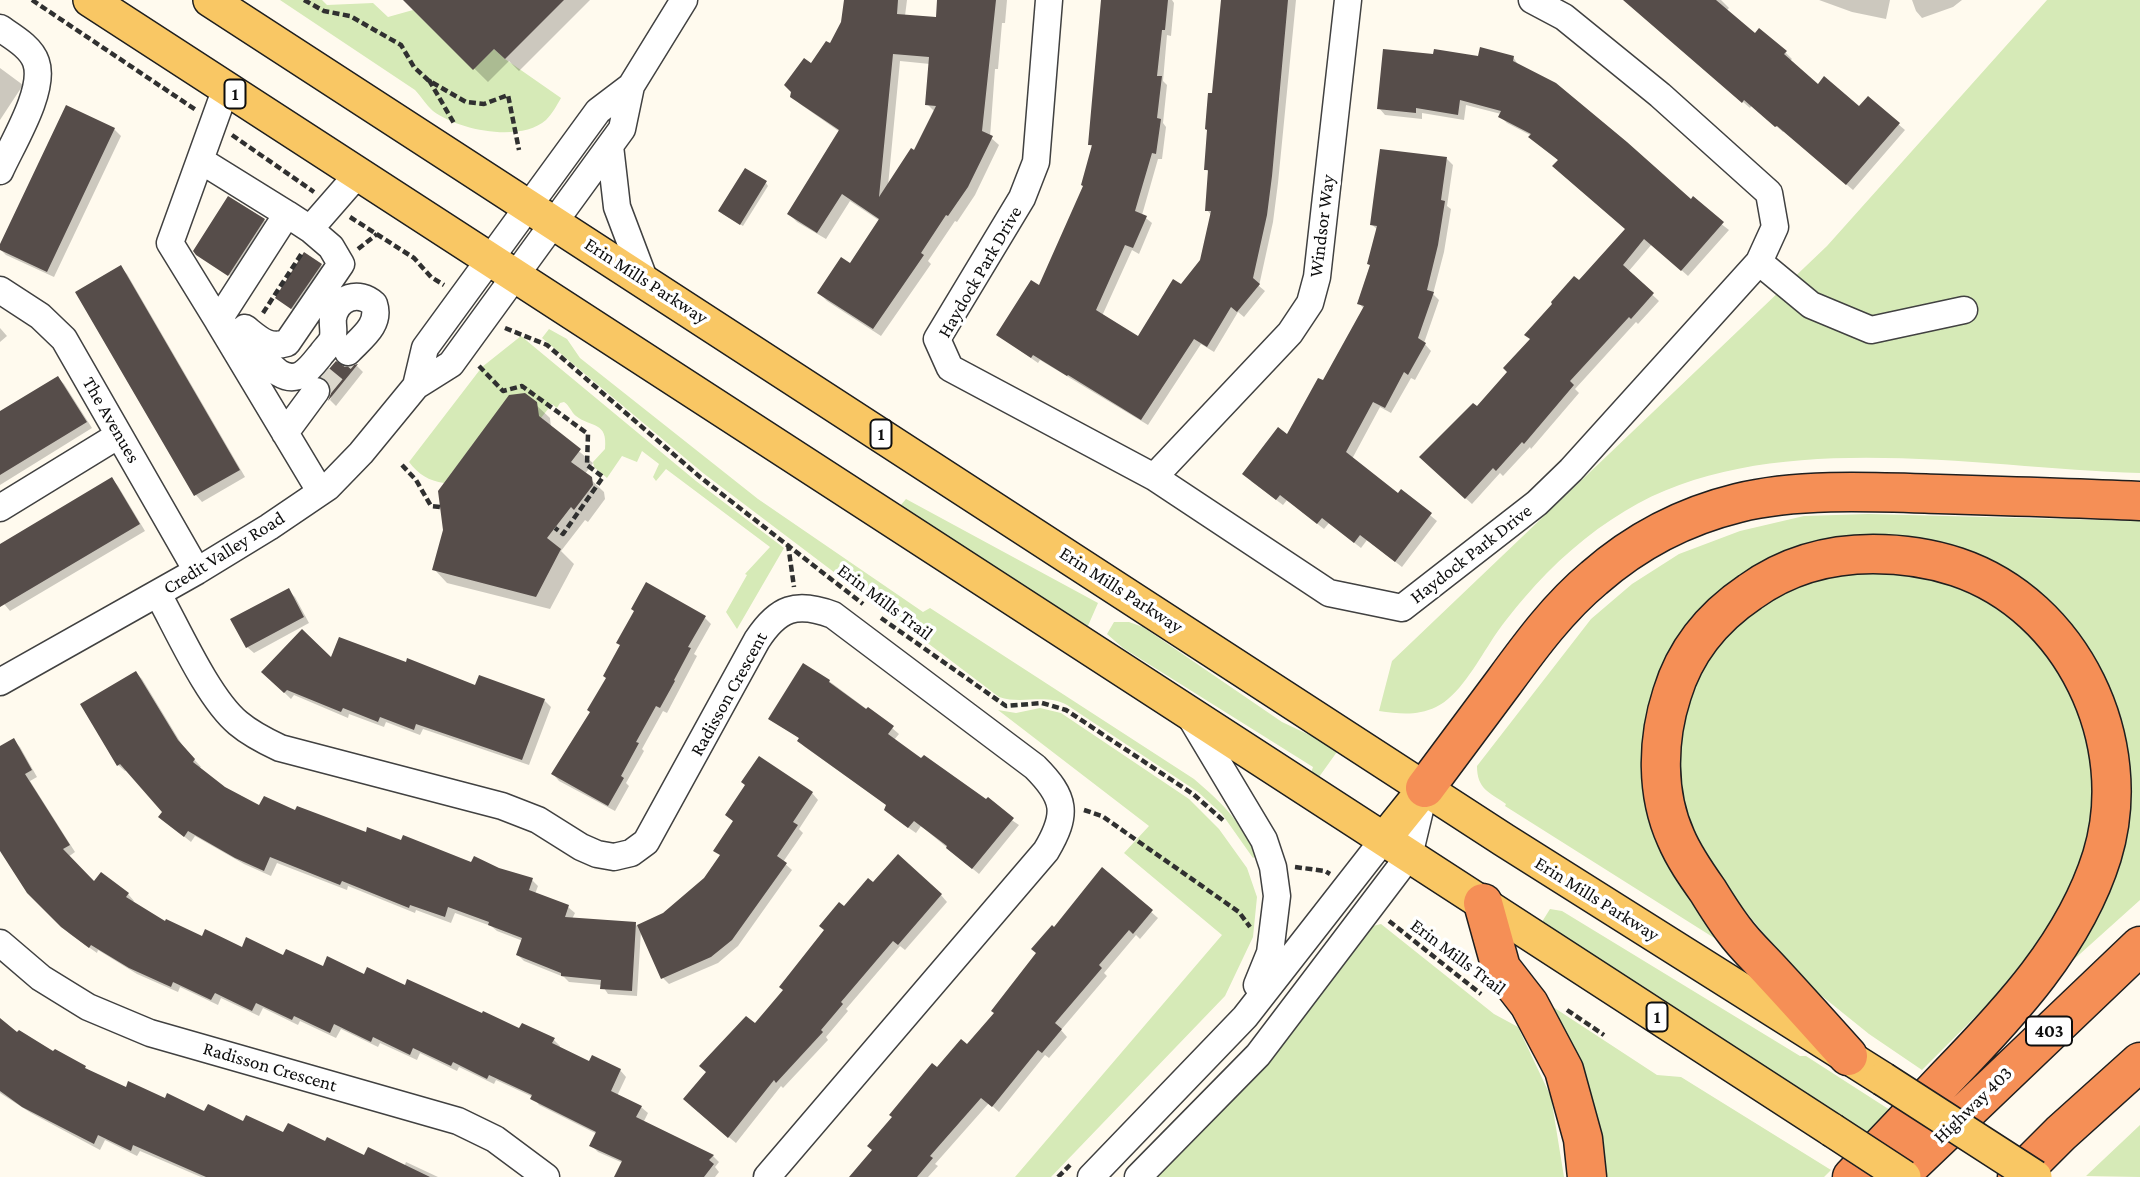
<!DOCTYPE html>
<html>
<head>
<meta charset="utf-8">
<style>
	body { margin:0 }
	canvas { display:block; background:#fffaee }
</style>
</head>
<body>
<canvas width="2140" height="1177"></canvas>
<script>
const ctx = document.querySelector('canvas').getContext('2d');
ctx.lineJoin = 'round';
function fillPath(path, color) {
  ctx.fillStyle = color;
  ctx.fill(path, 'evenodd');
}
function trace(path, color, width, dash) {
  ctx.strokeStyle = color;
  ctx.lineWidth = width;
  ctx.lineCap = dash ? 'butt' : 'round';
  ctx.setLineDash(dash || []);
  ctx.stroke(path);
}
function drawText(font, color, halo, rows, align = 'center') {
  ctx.font = font + ' "Crimson Pro",serif';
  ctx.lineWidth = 7;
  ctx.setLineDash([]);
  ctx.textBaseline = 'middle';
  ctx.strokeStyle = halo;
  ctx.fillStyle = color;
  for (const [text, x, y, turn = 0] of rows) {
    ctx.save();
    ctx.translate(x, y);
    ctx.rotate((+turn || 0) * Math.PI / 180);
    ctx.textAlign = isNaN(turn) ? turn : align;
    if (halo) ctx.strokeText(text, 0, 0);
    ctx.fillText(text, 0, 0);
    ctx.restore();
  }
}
fillPath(new Path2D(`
	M280,0H322L327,5L373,3L388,17L413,10L473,69L494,49L505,59L561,98C557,105 552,114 546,120C520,143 458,130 433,111C426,105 421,96 415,90Z
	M2047,0H2140V473C1981,469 1768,424 1625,511C1588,533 1553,564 1525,597C1513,611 1500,627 1490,643C1477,663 1458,697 1436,707C1417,716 1400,714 1379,711L1392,661L1827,246Z
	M549,329L567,339L580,358L758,499L923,612L930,608L1194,779C1224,805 1239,819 1256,856L1253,858L1222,814L1198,792L1067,705C1044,693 1023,705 999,697L703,473L542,338Z
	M521,336L696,481L784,548L737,629L726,612L747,575L745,574L770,547L666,469L656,481L653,477L659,464L642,451L637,462L622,456L607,478L594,467L593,462L605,449C608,421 591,428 576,416C571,412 570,406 564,402L560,403L557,408L552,404L541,418L492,419L444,483C429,481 418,474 409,462L482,367Z
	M906,499L1098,603L1087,628L900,506Z
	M1868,514L2140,521V900L2051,980L2120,752L1999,575L1766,568L1648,753L1719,941L1505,806L1506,804C1489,792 1477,789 1477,766L1591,619L1632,584L1679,554L1740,531L1804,516Z
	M1853,570H1906L1951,581L1990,601L2031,633L2057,666L2092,740L2096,817L2073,888L2045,934L1991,1001L1922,1070L1869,1034L1802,980L1709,867L1687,825L1676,783V743L1702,658L1738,619L1807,579Z
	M1114,622H1129L1143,627L1282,722L1339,749L1319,777L1311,773L1313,767L1123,648L1107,634Z
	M1040,708L1061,713L1189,799L1219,829L1247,868L1257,897L1253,937L1225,996L1051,1177H1015L1222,935L1124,853L1149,826L998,710L1016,713Z
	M1550,909L1562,911L1800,1056H1806L1890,1110L1867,1132L1540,925Z
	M1381,924L1494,1014L1518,1027L1551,1097L1564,1177H1155L1274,1057L1373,926Z
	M1550,1005L1657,1075L1681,1077L1831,1170L1824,1177H1603Z
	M2140,1125V1177L2086,1176Z`), '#d6eab7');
fillPath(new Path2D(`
	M417,0H590L519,71L509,61L488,82L411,6Z
	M844,0H907L905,16L938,19L939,0H1007L1005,23H1002L998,69H995L990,137L999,145L975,195L957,222L955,221L928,261L931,264L881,336L827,301L819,293L851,266L880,221L850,201L826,239L797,222L789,214L840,132L800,104L792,96L812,66L830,46L843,23L846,2ZM900,61L930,64L927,104L935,112L915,153L888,186Z
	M1103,0H1172L1174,3L1171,36L1167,35L1163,81L1167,85L1163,123L1166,127L1162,159H1158L1142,215L1152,223L1139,254L1132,250L1102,316L1138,339L1202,261L1212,216L1207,210L1210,173L1205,169L1222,0H1296L1278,183L1273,222L1259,286L1265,291L1244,317L1238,312L1214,352L1201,344L1148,425L1040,360L1038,363L998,335L1040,288L1085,187L1093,148L1089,144Z
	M1625,0H1721L1729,8L1726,11L1755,36L1760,30L1786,53L1792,59L1790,61L1818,86L1860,109L1898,124L1905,130L1853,190L1784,131L1783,132L1752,105L1750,108Z
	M1819,0H1890L1886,19L1852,12Z
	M1912,0H1962L1953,7L1922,18L1916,11Z
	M1513,57L1519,66L1729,230L1688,276L1652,244L1628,272L1659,301L1638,324L1636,322L1575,389L1579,393L1531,449L1530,447L1503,476L1500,473L1472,504L1428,464L1510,372L1579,283L1627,229L1559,161L1532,136L1507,123L1500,116L1501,114L1466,105L1464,120L1422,113V119L1385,115L1379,108L1479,58Z
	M0,68L23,85L0,120Z
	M114,129L121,136L54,277L6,255L0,249Z
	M1447,159L1453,165L1447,206L1451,209L1444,252L1433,294L1439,300L1424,343L1431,351L1415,380L1411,378L1391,413L1380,407L1352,459L1399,495L1401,491L1437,521L1402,567L1367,540L1361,548L1329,523L1324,529L1287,500L1283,505L1251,481L1288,437L1324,383L1364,309L1359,303L1372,266L1378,230L1371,224Z
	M766,183L768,186L743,226L723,214Z
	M264,220L267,223L232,277L201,257Z
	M321,265L327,271L298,314L277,298Z
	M121,268L127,274L245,477L202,502L196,495L77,293Z
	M0,328L7,336L0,342Z
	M357,366L363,372L336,406L330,400L344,369Z
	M58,378L64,384L92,428L0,485V413Z
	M535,404L550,418L551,428L593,463L585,474L604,492L605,499L588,522L585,520L561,551L574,564L550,609L447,583L434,569Z
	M112,479L118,486L145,531L10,611L0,599V546Z
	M288,590L295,597L309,623L254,653L247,647Z
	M705,618L711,624L694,654L697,656L667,713L663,711L642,749L644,751L626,783L629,786L615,811L559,781L553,774Z
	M331,660L544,700L551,707L529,765L423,729L420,735L386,722L384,727L349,714L348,718L294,695L291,699L263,672Z
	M136,673L142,679L184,748L201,767L198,769L224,788L260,808L296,813L532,880L538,886L535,894L568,907L575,913L572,919L635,924L637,926L663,915L705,880L722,857L734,822L727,815L812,793L818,800L799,829L803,833L783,862L792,870L738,946L718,963L669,984L663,978L641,930L637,996L608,994L602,985L569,982L564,977L524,961L518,955L523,941L497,931L491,926L455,913L451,923L416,910L415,913L348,886L347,890L277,863L271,876L244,864L195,836L191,842L160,817L164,812L127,770L125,771L118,765Z
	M829,681L892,728L899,734L894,740L1019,825L979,874L921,826L916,833L893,817L888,806L805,747L799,741L800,739L771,718Z
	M13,740L20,747L37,777L30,781L75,852L68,857L95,883L128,894L134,901L132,903L166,924L203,939L405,987L520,1030L554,1040L560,1046L559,1049L589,1063L620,1070L626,1077L617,1096L641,1107L648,1113L643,1123L713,1156L719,1162L715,1167L719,1172L715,1177H623V1163L598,1152L591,1145L597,1134L539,1105L533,1097L496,1080L494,1084L459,1067L457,1071L420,1053L417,1060L380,1043L378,1047L341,1029L336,1038L300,1021L298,1025L263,1008L259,1016L221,998L218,1005L180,987L178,992L137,974L98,950L97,953L70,934L28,892L0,848V748Z
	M1102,869L1158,918L1140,939L1136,935L1104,973L1107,976L1061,1030L1067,1037L1049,1058L1045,1055L999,1112L989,1103L935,1164L938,1166L928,1177H851L938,1070L967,1047L996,1013L1054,929Z
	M873,885L941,895L947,902L905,950L900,946L846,1009L848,1011L826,1037L828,1040L783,1088L781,1086L736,1143L691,1106L785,991L844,909Z
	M0,1020L18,1035L126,1089L284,1135L326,1143L365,1157L404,1167L406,1162L438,1177H201L140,1151L137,1156L105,1140L100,1150L31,1113L0,1093Z`), '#0003');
fillPath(new Path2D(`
	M403,0H564L505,59L494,49L473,70Z
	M844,0H898L897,14L936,17L937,0H996L982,131L993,136L968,187L948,216L946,215L921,253L924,255L873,329L817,293L841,257L850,263L879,219L842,194L817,233L787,214L839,130L790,97L791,92L784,85L804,58L811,63L826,41L830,43L841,22ZM893,54L929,57L925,105L936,106L914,150L911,148L879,197Z
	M1101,0H1168L1165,30H1162L1157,76H1162L1157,118L1161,119L1156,154L1152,153L1135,211L1147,216L1133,248L1125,245L1096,310L1138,336L1173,279L1181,284L1200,260L1211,211H1205L1208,170H1204L1207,130L1205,129L1208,93H1212L1221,0H1288L1272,176L1267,215L1253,278L1260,284L1237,312L1231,307L1207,347L1194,339L1141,420L1068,375L1067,376L1033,355L1031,358L996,335L1031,280L1039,285L1083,186L1081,185L1092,145H1088Z
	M1623,0H1716L1755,33L1759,28L1787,51L1784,54L1818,84L1824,76L1859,106L1868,96L1900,123L1846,185L1777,126L1775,127L1744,100L1742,103Z
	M1480,47L1514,56L1513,61L1556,83L1627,142L1691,199L1693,196L1724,222L1681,271L1644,239L1623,265L1654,293L1631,319L1629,317L1570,381L1574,385L1524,444L1522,442L1496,471L1493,468L1465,499L1419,457L1473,403L1477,406L1507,372L1503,368L1530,339L1524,335L1552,304L1551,302L1574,276L1579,280L1625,229L1552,166L1558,160L1528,137L1531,134L1498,117L1501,111L1460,100L1458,115L1416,108V113L1377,109L1383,49L1433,54L1434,49L1478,56Z
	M66,105L115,128L47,272L0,250V244Z
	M1380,149L1447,157L1441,200L1445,201L1438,245L1427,290L1434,292L1418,338L1426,343L1408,375L1404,372L1385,408L1373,402L1346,452L1398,493L1401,489L1432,513L1395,562L1360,535L1354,543L1322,518L1317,524L1280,495L1276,500L1242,474L1278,427L1287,434L1318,378L1323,380L1364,306L1357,304L1370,265L1367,264L1377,226L1370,225Z
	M745,168L767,181L740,225L718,211Z
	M228,196L265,219L228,276L196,255L193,251Z
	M304,252L322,264L291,309L275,298Z
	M121,265L240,470L194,496L75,292Z
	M336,361L345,367L358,364L328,401L331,393V385L322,377Z
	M58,376L87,422L0,475V411Z
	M525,393L537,402L539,416L581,449L571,462L592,477L593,485L574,510L571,507L547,538L561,549L536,597L432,570L443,530L438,491L509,395Z
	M112,477L140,524L0,607V544Z
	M646,582L706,616L688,647L691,648L674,680L675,681L660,708L656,706L636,742L639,743L621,776L624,778L608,806L551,774L590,712L587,710L606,678L603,676L620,645L616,643L634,611L631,609Z
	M289,588L304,617L246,648L230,619Z
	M302,629L331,657L339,637L406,662L407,658L475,685L479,675L545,699L522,760L416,724L414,730L380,717L378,722L343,708L341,712L287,690L284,693L261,672Z
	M803,663L830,680L829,682L866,709L868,707L894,726L888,734L921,758L924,755L986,799L988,797L1014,818L972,869L946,848L947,846L914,821L908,828L884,810L886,805L797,741L799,738L768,719Z
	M136,671L178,740L195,759L193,762L225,787L259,805L264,796L295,810L297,806L366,832L367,827L401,840L403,835L471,862L474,856L499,868L533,878L529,890L569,905L565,917L636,922L632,991L600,989L601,980L561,976V973L516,955L522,938L488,925L489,922L448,907L445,917L410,905L409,908L342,881L340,885L270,857L264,871L235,858L188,831L184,837L158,817L162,812L120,764L117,766L80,704Z
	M14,738L32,770L25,774L70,845L63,849L94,881L101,872L129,893L126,897L165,921L166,919L202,936L205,929L242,947L246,937L283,955L286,949L323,966L327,956L364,974L367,967L405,985L407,979L482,1013L483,1011L519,1028L522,1023L555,1038L552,1043L589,1061L592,1055L621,1069L611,1091L642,1106L636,1117L714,1155L709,1160L714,1164L704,1177H614L622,1161L589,1146L596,1132L530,1099L532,1095L489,1075L487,1079L453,1062L451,1066L413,1048L410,1055L373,1037L371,1042L334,1024L330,1033L294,1016L292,1020L256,1003L252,1011L215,993L211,1000L173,982L171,987L129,968L91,945L89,948L61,927L27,893L0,851V746Z
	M759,756L813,792L793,822L798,825L777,856L787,863L732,940L711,957L661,979L637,925L663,913L704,878L720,855L713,851L733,821L725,815L745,785L741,782Z
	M898,854L942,894L898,945L893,941L841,1002L843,1004L821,1030L823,1032L776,1083L774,1080L728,1138L683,1099L706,1072L699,1066L746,1016L755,1023L783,990L779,987L824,930L819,926L839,902L844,906L868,878L873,882Z
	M1102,867L1153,910L1133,934L1129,930L1099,965L1102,968L1055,1023L1062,1029L1042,1053L1038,1050L992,1107L981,1098L930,1156L933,1158L917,1177H849L872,1150L867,1146L892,1117L889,1115L932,1063L937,1067L961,1039L967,1044L994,1013L991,1011L1036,953L1031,949L1052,925L1054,927Z
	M0,1018L17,1032L19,1030L53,1051L55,1049L86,1066L85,1068L126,1087L128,1081L165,1098L167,1093L204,1111L208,1104L243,1121L246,1115L283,1132L288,1123L325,1141L327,1137L364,1155L368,1147L430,1177H206L133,1145L131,1151L98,1135L94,1144L22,1107L0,1091Z`), '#564d4a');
trace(new Path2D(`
	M316,391L348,352`), '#dbd7cc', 26, [26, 13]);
const minor = new Path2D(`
	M1049,0L1036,162L1022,198L937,339L950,368L1154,477L1329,593L1402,608L1537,503L1571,470L1759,262L1775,227L1769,193L1660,95L1564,17L1532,0
	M0,28C13,37 31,47 36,62C46,90 12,144 0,171
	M226,88L200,160L287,214
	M610,146L617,207L645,281
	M200,160L170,243L218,321L279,373C299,385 310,368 322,353C325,349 330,344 332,340C335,333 332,325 333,318C337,297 359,290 374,304C381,325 361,338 348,352
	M1759,262L1811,305L1871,330L1964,310
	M0,290L40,316L64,339L197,571
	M245,328C259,339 268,349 287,343L341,264L331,247L310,229
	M416,386L425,348L598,111L631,86
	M285,433L316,391
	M1154,477L1290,333L1310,303L1317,277L1348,0
	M320,491L218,321L287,214L310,229L358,174
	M0,508L119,435
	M158,594C178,630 208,698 238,723C251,734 265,741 280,748L502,806L538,820L581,847L597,854L614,857L631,853L646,842L757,640C778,608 796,601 833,615L1035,767C1066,798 1068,814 1046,851L767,1177
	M0,682L197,571L269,527L328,487L361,453L416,386L451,364L622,129L631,86L684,0
	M1188,713L1264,840L1273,867L1277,896L1270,953L1257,985
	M0,943L41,978L88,1007L150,1033L458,1121L495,1139L546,1177
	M1091,1177L1245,1017L1384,839
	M1138,1177L1258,1055L1409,856L1424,793`);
const major = new Path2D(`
	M90,0L1832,1130
	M210,0L1504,840L1883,1079
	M1384,839L1425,788`);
const highway = new Path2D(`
	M1425,788C1451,753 1478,717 1504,682C1531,645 1559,607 1594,578C1635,542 1685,516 1738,503C1798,488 1877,492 1939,494C2006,496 2073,498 2140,501
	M1483,903L1501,968L1529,1004L1564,1070L1583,1139L1587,1177
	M1848,1056C1822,1027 1796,998 1770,970C1758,957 1744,944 1734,930C1724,917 1716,904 1708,891C1696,874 1684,857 1676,838C1656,794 1657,740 1672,694C1685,651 1713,617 1750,592C1786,566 1829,554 1873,554C1902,554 1930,558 1957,567C2073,606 2137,742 2102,856C2075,943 2010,1012 1948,1076C1916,1110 1884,1143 1852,1177
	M1898,1177L2140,946
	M2017,1177L2061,1133L2140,1062`);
trace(minor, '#414141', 29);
trace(major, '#1f1f1f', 36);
trace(highway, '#1f1f1f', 41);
trace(new Path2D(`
	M32,0L196,110
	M304,0L324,11L350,16L401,45L414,67L428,80L466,102L484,104L508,95L519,150
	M429,80L455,125
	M232,135L314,192
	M350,217L414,258L431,277L444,285
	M358,249L377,234
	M263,313L302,253
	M505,328L547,345L700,477L863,604
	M479,366L503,391L522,386L588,434L587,465L603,477L563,534L555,528
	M402,465L416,480L431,506L440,507
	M788,544L794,587
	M881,618L1006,706L1042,703L1066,710L1193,794L1224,821
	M1084,810L1102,816L1239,912L1250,927
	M1295,867L1325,871L1330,874
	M1389,921L1481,994
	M1567,1010L1604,1035
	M1058,1177L1070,1165`), '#303030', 4.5, [7, 3.5]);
trace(minor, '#fff', 26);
trace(major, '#f9c764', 33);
trace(highway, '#f58f56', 38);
const majorBridge = new Path2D(`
	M1883,1079L2035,1177
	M1832,1130L1904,1177`);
trace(majorBridge, '#1f1f1f', 36, []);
trace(majorBridge, '#f9c764', 33);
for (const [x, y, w] of [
	[235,94,21],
	[881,434,21],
	[1657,1017,21],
	[2049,1031,46]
]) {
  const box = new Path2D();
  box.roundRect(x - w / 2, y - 14.5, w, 29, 5);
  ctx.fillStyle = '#fff';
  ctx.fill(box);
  trace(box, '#0e0e0e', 2);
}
drawText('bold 18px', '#0e0e0e', null, [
	["1",235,94],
	["1",881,434],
	["1",1657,1017],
	["403",2049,1031]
]);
drawText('19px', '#0e0e0e', '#fff', [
	["Windsor Way",1322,226,-83],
	["Haydock Park Drive",980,272,-60],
	["Erin Mills Parkway",646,281,33],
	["The Avenues",111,420,60],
	["Credit Valley Road",224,553,-32],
	["Haydock Park Drive",1471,554,-38],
	["Erin Mills Parkway",1121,590,33],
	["Erin Mills Trail",885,602,37],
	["Radisson Crescent",729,694,-61],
	["Erin Mills Parkway",1597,899,32],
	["Erin Mills Trail",1458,957,37],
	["Radisson Crescent",270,1067,16],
	["Highway 403",1973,1105,-44]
]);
</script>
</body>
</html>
